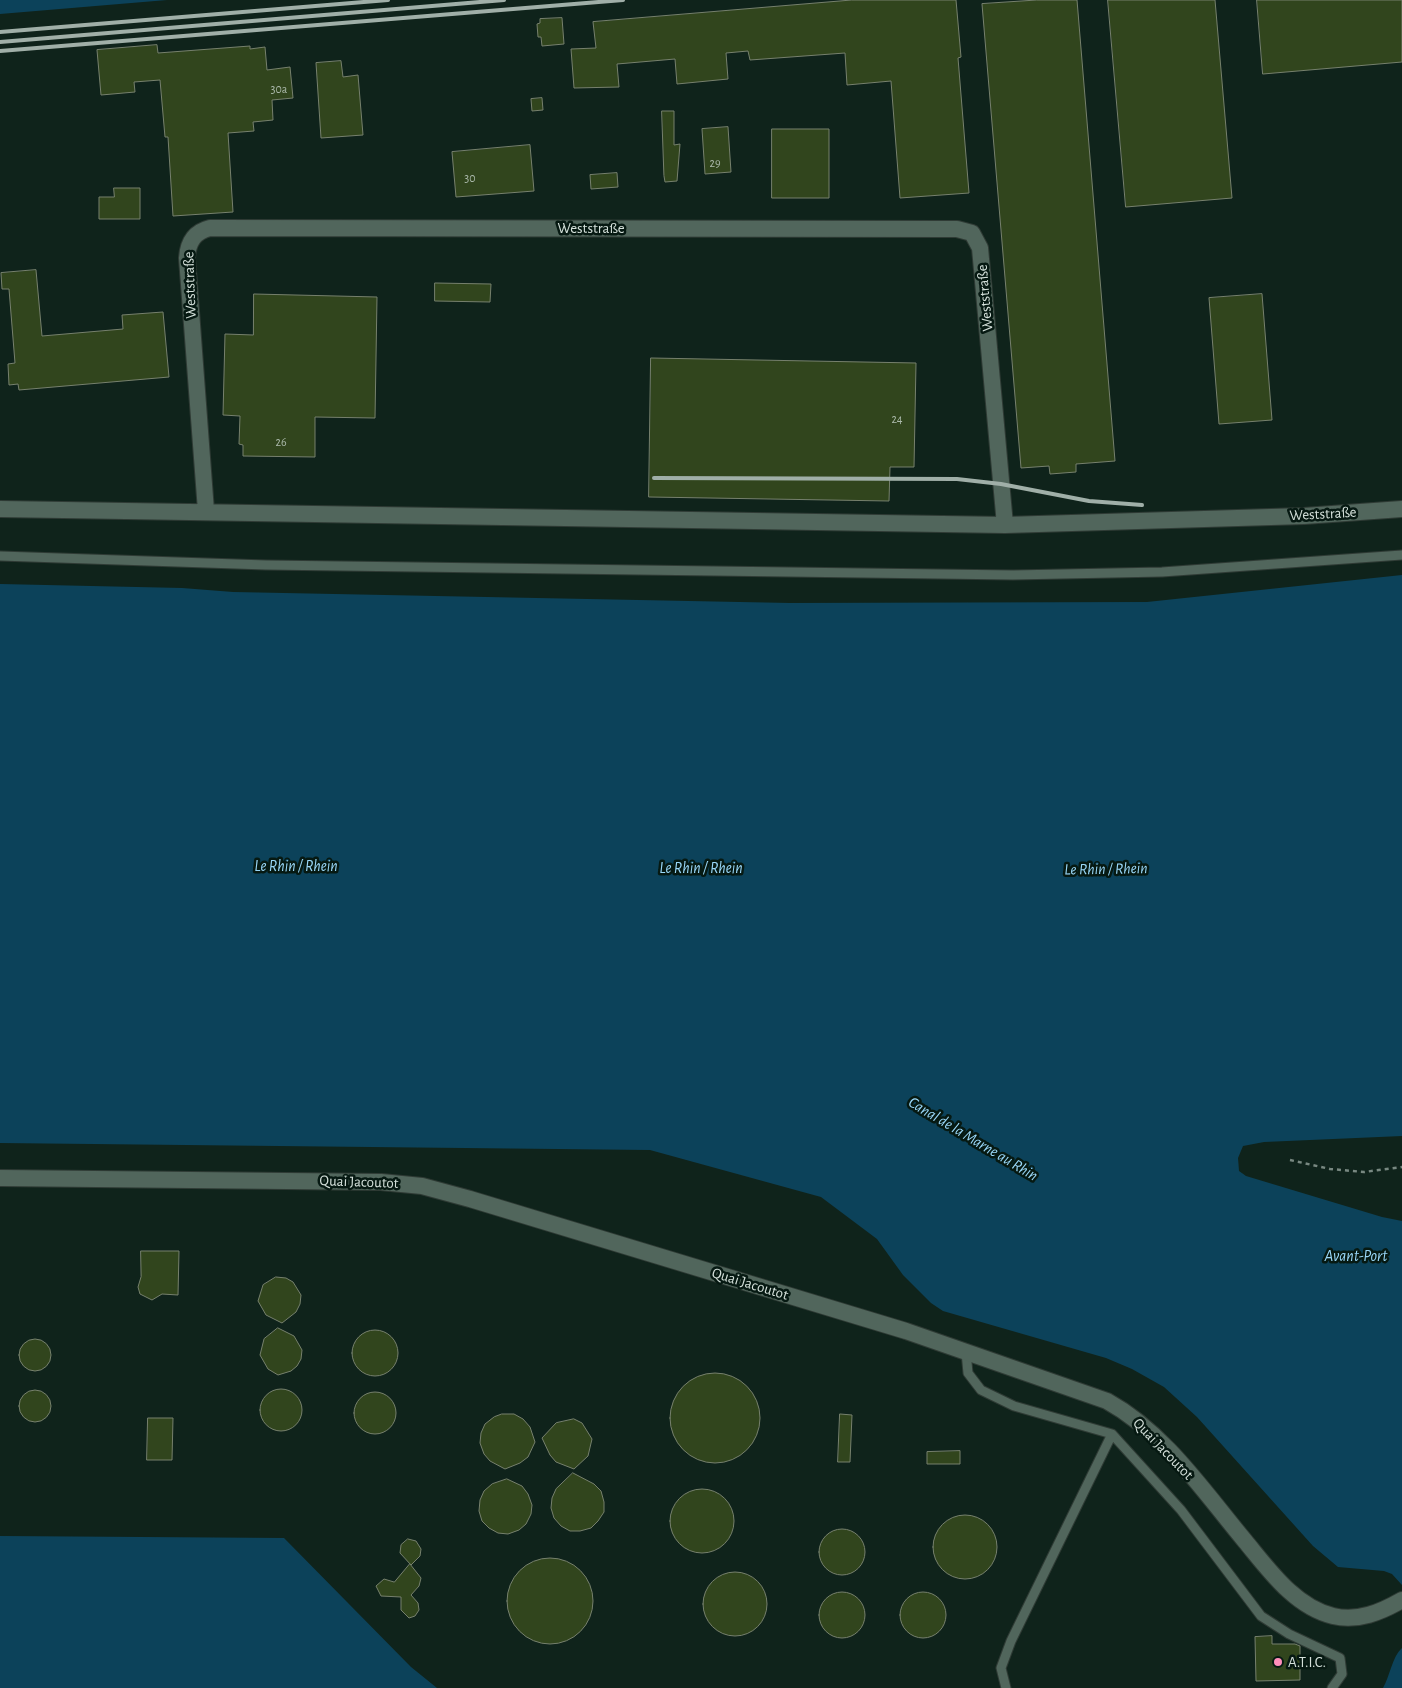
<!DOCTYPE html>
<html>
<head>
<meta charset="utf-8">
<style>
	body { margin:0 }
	canvas { display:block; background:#0f231b }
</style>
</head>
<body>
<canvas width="1402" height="1688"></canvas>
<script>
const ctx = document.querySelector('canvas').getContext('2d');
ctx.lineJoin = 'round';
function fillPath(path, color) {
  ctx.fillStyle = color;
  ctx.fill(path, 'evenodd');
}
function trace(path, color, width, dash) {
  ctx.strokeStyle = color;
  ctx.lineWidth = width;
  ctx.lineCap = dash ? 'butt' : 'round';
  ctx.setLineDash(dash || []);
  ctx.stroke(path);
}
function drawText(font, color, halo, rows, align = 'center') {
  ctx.font = font + ' "Alegreya Sans",sans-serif';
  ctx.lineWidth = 5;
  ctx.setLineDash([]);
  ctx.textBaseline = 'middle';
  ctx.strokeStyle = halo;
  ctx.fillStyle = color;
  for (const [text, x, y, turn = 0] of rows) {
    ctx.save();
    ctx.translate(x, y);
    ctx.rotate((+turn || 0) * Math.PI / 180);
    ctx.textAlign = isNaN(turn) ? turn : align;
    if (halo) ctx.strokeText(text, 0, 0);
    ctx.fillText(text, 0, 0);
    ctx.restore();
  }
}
fillPath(new Path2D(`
	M0,0H167L0,14Z
	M1402,575V1136L1264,1142L1243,1146L1238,1158L1239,1171L1246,1176L1382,1217L1402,1221V1585L1392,1574L1384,1571L1338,1567L1313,1546L1197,1417L1164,1387L1132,1369L1106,1358L943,1311L931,1303L903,1275L877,1239L821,1197L650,1150L0,1143V584L182,588L233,592L790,603L1147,602Z
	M0,1536L284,1538L411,1667L437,1688H0Z
	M1402,1648V1688H1383C1390,1676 1392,1657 1402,1648Z`), '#0c425a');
const building = new Path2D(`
	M852,0H956L961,57L958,58L969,193L900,198L891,81L847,85L845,53L750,60L748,51L726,53L728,79L677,84L675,59L617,64L619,87L574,88L571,49L596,48L593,22Z
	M1037,0H1077L1115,461L1076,464V472L1050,474L1049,466L1021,468L982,4Z
	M1108,0H1215L1232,198L1126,207Z
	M1257,0H1402V62L1263,74Z
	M562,18L564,44L542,46L541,37H538L537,24L540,23V19Z
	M157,45L158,53L250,46V49L265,47L267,70L290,67L293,98L272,100L273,120L253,122L254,131L228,133L233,212L173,216L168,137H165L160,80L134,82L135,92L101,95L97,50Z
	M341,61L343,77L358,75L363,135L321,138L316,63Z
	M542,98L543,110L532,111L531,99Z
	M662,111H674V145L680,144L677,181L665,182L664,176Z
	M728,127L731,172L705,174L702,129Z
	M772,129H829V198H772Z
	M530,145L534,191L456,197L452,152Z
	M617,173L618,187L591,189L590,175Z
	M114,188H140V219H99V197H114Z
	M36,270L42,336L123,329L122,315L163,312L169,377L19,390L18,384L9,385L8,364L15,363L9,289H2L1,273Z
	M435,283L491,284L490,302L435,301Z
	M254,294L377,297L375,418L315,417V457L243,456V445L239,444L240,416L223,415L225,334L253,335Z
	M1262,294L1272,420L1219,424L1209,298Z
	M651,358L916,363L914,467H890L889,501L649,497Z
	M141,1251H179L178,1295L162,1294L152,1300L140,1294L138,1287L141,1277Z
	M276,1277L286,1278L293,1282L301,1295L300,1304L296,1312L282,1323L266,1315L258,1301L263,1285Z
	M278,1328L294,1336L302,1350L301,1359L297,1366L291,1371L278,1375L268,1369L260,1355L264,1339Z
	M352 1353a23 23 0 1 1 46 0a23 23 0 1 1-46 0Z
	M19 1355a16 16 0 1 1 32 0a16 16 0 1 1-32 0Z
	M670 1418a45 45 0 1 1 90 0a45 45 0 1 1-90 0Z
	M260 1410a21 21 0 1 1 42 0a21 21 0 1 1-42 0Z
	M19 1406a16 16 0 1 1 32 0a16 16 0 1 1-32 0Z
	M354 1413a21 21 0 1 1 42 0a21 21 0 1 1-42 0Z
	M502,1414H514L523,1419L530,1427L535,1442L528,1457L520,1463L505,1469L490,1461L484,1454L480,1443L481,1433L485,1424L494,1417Z
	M840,1414L852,1415L850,1462H838Z
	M148,1418H173L172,1460H147Z
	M574,1419L582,1423L592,1439L588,1456L574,1469L556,1462L550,1455L542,1438L556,1423Z
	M960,1451V1464H927V1452Z
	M573,1473L594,1484L601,1491L604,1502V1512L598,1521L591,1528L580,1531H570L561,1526L554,1518L551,1508L552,1498L556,1489Z
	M507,1479L522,1486L528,1494L532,1505L531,1514L526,1524L519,1530L508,1534L498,1533L489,1528L482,1521L479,1511L480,1500L484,1491L492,1484Z
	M670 1521a32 32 0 1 1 64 0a32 32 0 1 1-64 0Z
	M933 1547a32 32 0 1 1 64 0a32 32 0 1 1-64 0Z
	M819 1552a23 23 0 1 1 46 0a23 23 0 1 1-46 0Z
	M408,1539L416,1541L421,1549L420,1556L411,1565L400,1553L401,1545Z
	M507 1601a43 43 0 1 1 86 0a43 43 0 1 1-86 0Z
	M410,1564L421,1578L419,1586L411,1595L418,1603L419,1610L415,1616L409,1618L401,1610V1597L381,1596L376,1586L384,1579L394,1582Z
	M703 1604a32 32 0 1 1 64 0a32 32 0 1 1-64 0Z
	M819 1615a23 23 0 1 1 46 0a23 23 0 1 1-46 0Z
	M900 1615a23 23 0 1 1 46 0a23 23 0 1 1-46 0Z
	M1272,1636V1644H1295L1300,1646V1680L1256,1681L1255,1637Z`);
fillPath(building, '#31451d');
trace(building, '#76806d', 1);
const service = new Path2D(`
	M0,556L266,565L1013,575L1162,572L1402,555
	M966,1352L968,1373L981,1390L1014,1406L1112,1434L1181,1510L1261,1616L1289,1634L1340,1658L1342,1674L1332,1688
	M1006,1688L1001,1668L1011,1641L1112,1434`);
const minor = new Path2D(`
	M0,509L1005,525L1304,516L1402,509
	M206,511L187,258C188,242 194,232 210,228L957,229L972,233L980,248L1005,525
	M0,1178L381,1182L422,1186L470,1199L906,1331L1107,1401C1165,1433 1204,1492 1245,1541C1269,1570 1295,1607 1333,1616C1358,1622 1381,1612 1402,1600`);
trace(service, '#2f3b35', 11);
trace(minor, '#2f3b35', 18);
trace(new Path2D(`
	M1290,1160L1330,1169L1364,1172L1402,1167`), '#788881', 2.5, [4, 4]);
trace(service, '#51665c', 9);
trace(minor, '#51665c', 16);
trace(new Path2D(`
	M0,32L388,0
	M0,42L504,0
	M0,51L623,0
	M654,478L957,479L1001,484L1089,501L1142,505`), '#a0afa8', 4);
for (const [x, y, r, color] of [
	[1278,1662,5,"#ff8eba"]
]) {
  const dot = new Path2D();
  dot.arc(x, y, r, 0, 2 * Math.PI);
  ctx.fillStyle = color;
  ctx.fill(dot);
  trace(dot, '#061912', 2);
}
drawText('12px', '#acbaac', null, [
	["30a",279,89],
	["29",715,163],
	["30",470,178],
	["24",897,419],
	["26",281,442]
]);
drawText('15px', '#d5e1db', '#061912', [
	["Weststraße",591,228],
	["Weststraße",190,285,-92],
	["Weststraße",985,298,-95],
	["Weststraße",1323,514,-3],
	["Quai Jacoutot",359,1182,2],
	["Quai Jacoutot",750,1284,17],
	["Quai Jacoutot",1163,1449,46]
]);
drawText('15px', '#d5e1db', '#061912', [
	["A.T.I.C.",1288,1662]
], 'left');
drawText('italic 16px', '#99d7f8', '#061912', [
	["Le Rhin / Rhein",296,866],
	["Le Rhin / Rhein",701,868],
	["Le Rhin / Rhein",1106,869,-1],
	["Canal de la Marne au Rhin",973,1139,31],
	["Avant-Port",1356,1256]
]);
</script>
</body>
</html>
